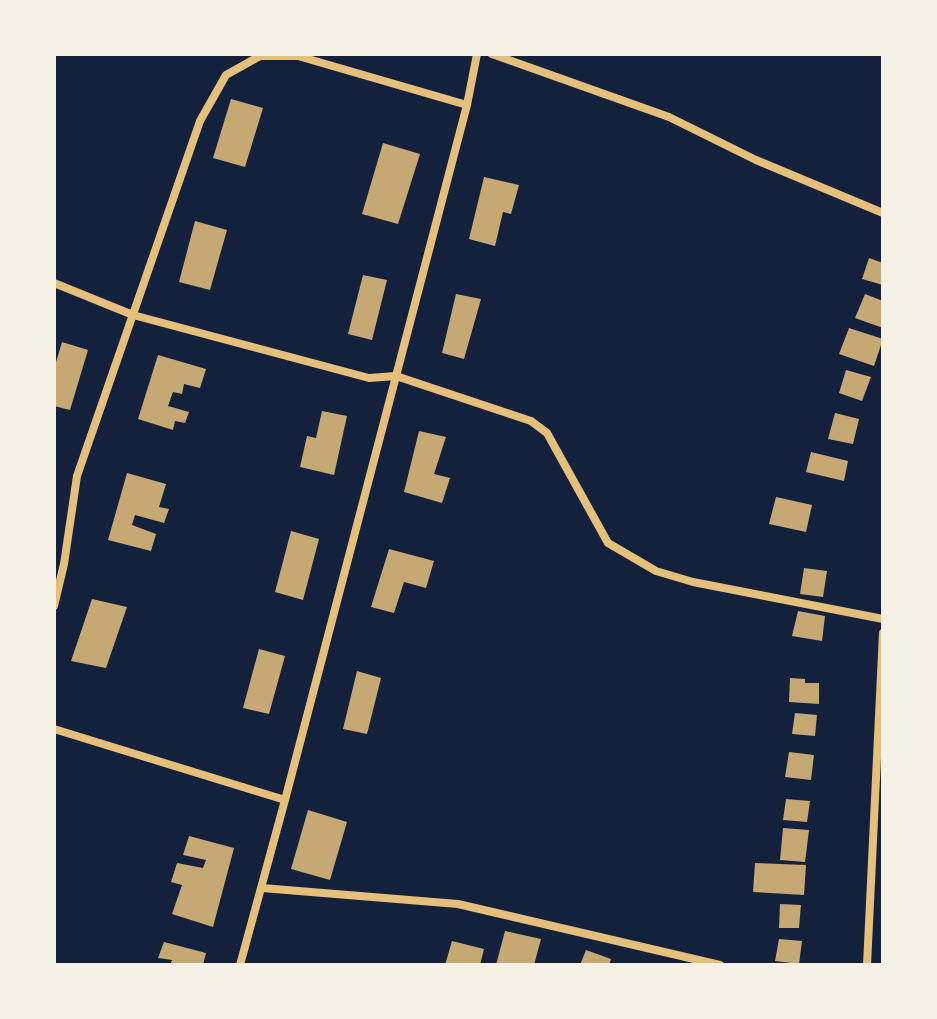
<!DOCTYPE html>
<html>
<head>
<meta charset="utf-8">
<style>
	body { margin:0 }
	#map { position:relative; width:937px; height:1019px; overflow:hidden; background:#14213d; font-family:Lato,sans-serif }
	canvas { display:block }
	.frame { position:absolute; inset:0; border:56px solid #f6f1e7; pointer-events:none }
</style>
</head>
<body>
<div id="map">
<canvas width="937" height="1019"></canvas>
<div class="frame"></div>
</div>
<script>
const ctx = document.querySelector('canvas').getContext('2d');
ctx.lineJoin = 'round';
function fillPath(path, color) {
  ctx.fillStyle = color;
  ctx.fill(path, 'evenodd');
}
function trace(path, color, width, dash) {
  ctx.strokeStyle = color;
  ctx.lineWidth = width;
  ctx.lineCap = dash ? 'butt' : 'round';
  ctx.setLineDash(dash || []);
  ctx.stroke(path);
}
fillPath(new Path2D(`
	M231,99L263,108L245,167L213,158Z
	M383,143L420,154L398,224L362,214Z
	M484,177L519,185L511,214L503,212L495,246L469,239Z
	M195,221L227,230L210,290L179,282Z
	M869,258L883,263V285L862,279Z
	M363,275L387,280L372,340L348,334Z
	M456,294L481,299L464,359L442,353Z
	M865,294L883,301V328L855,318Z
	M849,328L883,339L874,366L839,354Z
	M62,342L88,350L70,410L54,406V369Z
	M158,355L206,369L200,388L184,384L182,394L173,392L168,406L189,412L185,423L175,421L173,430L138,419Z
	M846,370L871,377L862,401L839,393Z
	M322,411L347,416L334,475L300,467L307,436L316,438Z
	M835,413L859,419L853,444L828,439Z
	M419,431L446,437L434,474L450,478L442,503L404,492Z
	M811,452L848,461L844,481L806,472Z
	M127,473L166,484L159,507L169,509L164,523L135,515L132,525L156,534L151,551L108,540Z
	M776,497L812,505L806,532L769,524Z
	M291,531L319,539L303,600L275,592Z
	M389,549L434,561L426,588L404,582L394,613L371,607Z
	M804,568L827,571L823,597L800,594Z
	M92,599L127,607L106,668L71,661Z
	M798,611L825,616L822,641L792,636Z
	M259,649L285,656L269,714L243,708Z
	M357,671L381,678L367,734L343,729Z
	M790,678L805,679V683H819V704L789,702Z
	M795,713L817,715L815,736L792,734Z
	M789,752L814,755L811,780L785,777Z
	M786,799L810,801L807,822L783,820Z
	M308,810L347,822L330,880L291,869Z
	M783,828L809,830L805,862L780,860Z
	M189,836L234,848L213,927L172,914L182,885L171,882L177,863L203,868L206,860L183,855Z
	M755,863L806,865L804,895L753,892Z
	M780,904L801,905L799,928H779Z
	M505,931L541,939L534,965H496Z
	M779,939L802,941L799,964L775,961Z
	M452,941L484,949L480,965H445Z
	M164,942L206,953L203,965H170L172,960L158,958Z
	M586,950L611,959L609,965H580Z`), '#c6a872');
trace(new Path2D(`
	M492,54L669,117L756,160L883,213
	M54,283L133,315L369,378L396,376L531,421L547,433L608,543L656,571L693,582L883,619
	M54,606L64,564L77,476L200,121L226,75L260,56H298L467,105
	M54,729L285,800
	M262,888L458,904L720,965
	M240,965L285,800L467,105L477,54
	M867,965L883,633`), '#e5c07b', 8);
</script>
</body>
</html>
